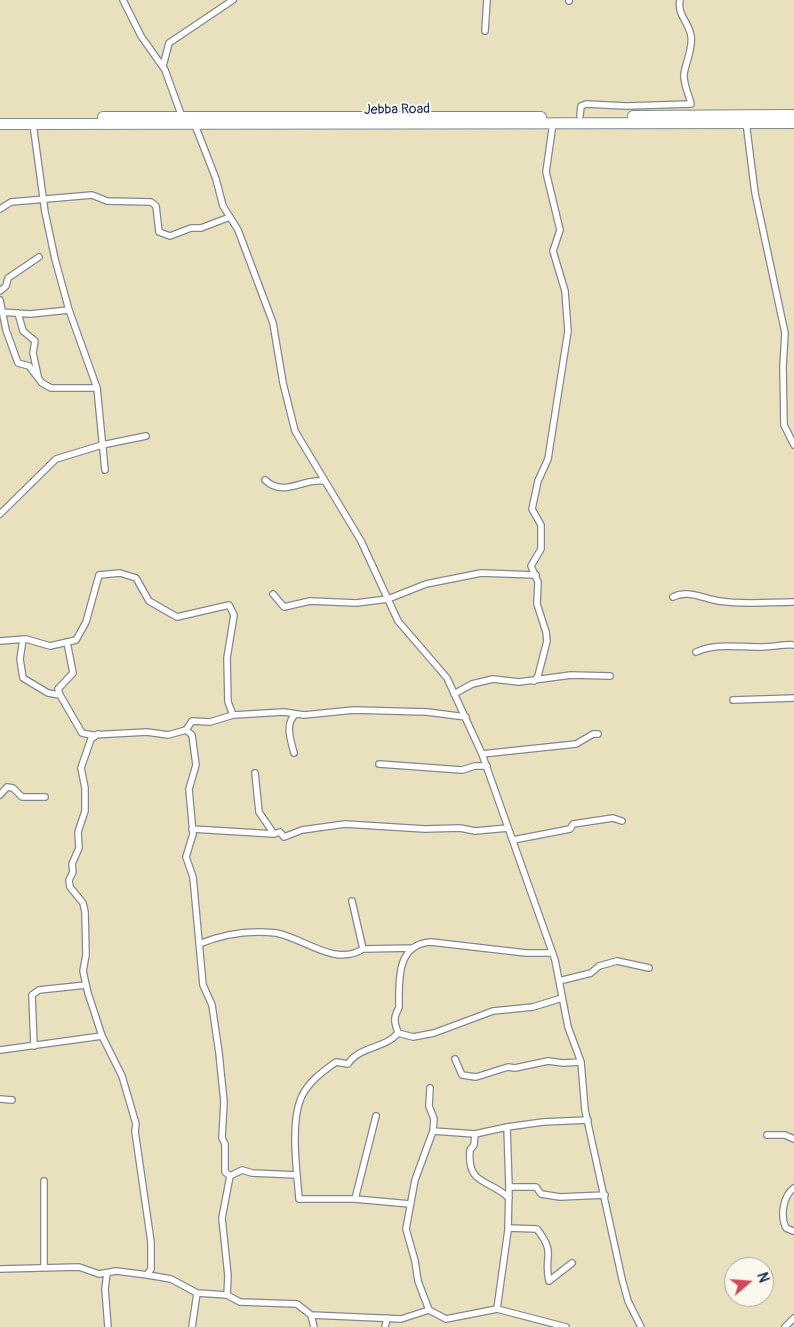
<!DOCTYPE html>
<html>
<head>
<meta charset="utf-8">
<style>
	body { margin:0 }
	#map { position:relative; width:794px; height:1327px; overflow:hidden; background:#e9e1be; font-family:Pangolin,sans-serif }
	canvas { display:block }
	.north { position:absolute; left:724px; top:1257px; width:50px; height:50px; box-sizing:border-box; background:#fbf7ec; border:1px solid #a1a7b3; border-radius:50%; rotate:72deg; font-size:14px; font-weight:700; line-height:20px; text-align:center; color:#1b2f5e }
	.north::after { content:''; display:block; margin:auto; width:18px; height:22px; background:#d1495b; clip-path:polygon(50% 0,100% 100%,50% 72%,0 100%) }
</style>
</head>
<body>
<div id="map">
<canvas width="794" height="1327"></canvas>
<div class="north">N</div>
</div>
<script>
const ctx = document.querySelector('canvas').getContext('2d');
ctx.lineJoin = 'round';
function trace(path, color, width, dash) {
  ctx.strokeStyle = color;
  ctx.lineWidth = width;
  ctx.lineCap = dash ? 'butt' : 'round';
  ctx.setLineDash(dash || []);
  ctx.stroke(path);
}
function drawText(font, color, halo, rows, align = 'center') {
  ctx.font = font + ' Pangolin,sans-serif';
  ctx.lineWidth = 4;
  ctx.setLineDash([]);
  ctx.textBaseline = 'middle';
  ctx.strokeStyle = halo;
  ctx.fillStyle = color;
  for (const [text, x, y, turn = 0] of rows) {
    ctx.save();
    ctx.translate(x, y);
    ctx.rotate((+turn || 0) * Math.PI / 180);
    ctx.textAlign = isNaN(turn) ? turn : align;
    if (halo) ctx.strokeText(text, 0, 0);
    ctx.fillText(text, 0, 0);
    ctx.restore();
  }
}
const minor = new Path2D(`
	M123,0L141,36L165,70L182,117
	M569,1V0
	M485,31L487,0
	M163,66L169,43L233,0
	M580,116L581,106L586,104L626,106L691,104C689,95 683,83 684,74C686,61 693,49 691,36C689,22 677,15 680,0
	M746,122L755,193L785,333L783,367L784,425L794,445
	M33,124L45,212L55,259L69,310L97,388L105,470
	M195,125L216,179L223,206L238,230L273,323L283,383L295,431L361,541L398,621L447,678L482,754L555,960L568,1027L581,1062L585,1110L622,1279L628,1301L641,1327
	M0,209L11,202L92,195L107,201L151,202L156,206L159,232L170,236L191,228H201L230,217
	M0,291L6,286L8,278L39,257
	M0,300L6,330L18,363L29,366L42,383L51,388H97
	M0,312L30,314L69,310
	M18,313L23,331L35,341L33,353L38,376
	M265,480C284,498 302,478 324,481
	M0,514L56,459L102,445L146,436
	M273,594L284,607L310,601L356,603L388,599L426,584L481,573L536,575
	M673,597C687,589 704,599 719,601C744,605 769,602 794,602
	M23,639L20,659L23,678L48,693L60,695L82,733L92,735L147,732L168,735L186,730L192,721L210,722L233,715
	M0,641L26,639L50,646L76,640L86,622L99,575L120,573L136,578L149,601L177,617L229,605L234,615L227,658L228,702L233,715L284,712L304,715L354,710L427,712L466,717
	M696,652C717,642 740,648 762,647C773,647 783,644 794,645
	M534,681L538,676L547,641L546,632L537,604L538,582L531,566L541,549V525L532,509L538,481L548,459L568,331L565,291L553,251L560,230L546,172L553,123
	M454,694L472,684L493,679L519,682L571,675L610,676
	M60,695L58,689L73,673L67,642
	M733,700L794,698
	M186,730L192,735L196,765L189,789L193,834L186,857L193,877L203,985L212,1005L219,1053L224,1102L222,1138L225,1144V1172L230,1176L222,1218L228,1276L227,1295
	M98,734L91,739L81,768L85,788V811L78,832L79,848L72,864L73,872L69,880L70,887L83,903L85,912L86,955L83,971L88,993L102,1036L122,1076L136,1124L135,1131L151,1242V1269L147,1275
	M294,753C291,741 284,723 296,714
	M482,754L576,744L593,734H598
	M379,764L462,770L475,766H487
	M255,773L259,812L274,834L280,832L284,837L302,830L345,824L425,829L460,828L475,831L508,828
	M0,795L7,787L13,788L22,797H45
	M192,829L274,834
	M513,840L570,829L573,824L613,818L622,821
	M352,901L363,949L413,948
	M199,944C223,934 251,930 276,933C304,938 335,967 363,949
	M552,953H526L431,942C396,944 399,981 399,1007C398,1011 395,1014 395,1018C394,1022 397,1029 398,1033L413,1037L434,1033L493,1011L533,1007L562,998
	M559,981L591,973L599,966L617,961L649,968
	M398,1033C385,1049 359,1046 348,1064L336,1062C322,1072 308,1082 301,1098C290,1124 297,1171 299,1199H355L410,1204
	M34,1046L32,995L39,990L86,985
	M0,1050L102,1036
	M455,1059L462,1075L476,1077L508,1067L515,1068L548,1061L563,1063L581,1062
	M430,1088L429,1106L434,1119L433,1131L415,1180L406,1229L415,1261L418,1281L429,1310L446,1319L497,1309L566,1327
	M0,1099L12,1100
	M588,1120L543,1122L507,1127L509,1187H536L541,1194L560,1197L605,1195
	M433,1131L475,1134L507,1127
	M475,1134L474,1145L470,1150C467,1186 488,1178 509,1198
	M767,1135H785L794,1139
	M230,1176L242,1170L252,1173L297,1175
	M355,1199L376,1116
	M508,1228L537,1229C557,1255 543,1255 549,1281L572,1263
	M793,1231L786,1228C780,1216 783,1196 794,1188
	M44,1267V1181
	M0,1269L79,1267L99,1274L116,1271L148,1275L171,1279L197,1293L227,1295L240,1302L297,1304L311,1315L401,1319L429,1310
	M107,1273L105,1289L108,1327
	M497,1309L508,1230L509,1187
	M311,1315L314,1327
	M192,1327L197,1293
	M385,1327L387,1318
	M785,1327L794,1318`);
const trunk = new Path2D(`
	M633,116L794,115
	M103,117H541
	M0,124L794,123`);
trace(minor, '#82888e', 8);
trace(trunk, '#82888e', 12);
trace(minor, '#fff', 5.5);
trace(trunk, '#fff', 10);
drawText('14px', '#1b2f5e', '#fbf7ec', [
	["Jebba Road",397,110,-1]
]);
</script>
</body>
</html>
